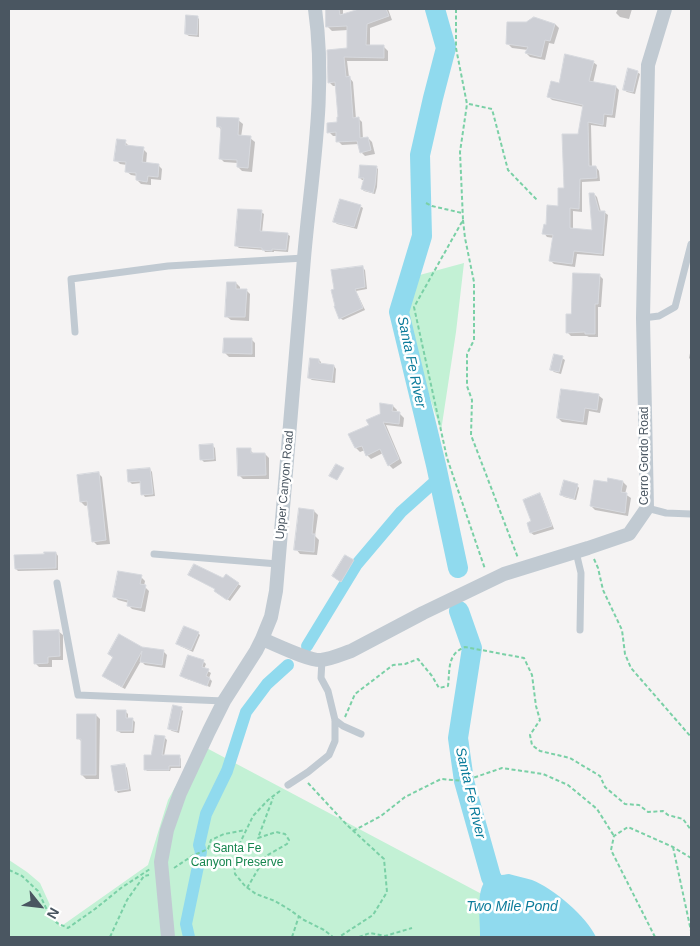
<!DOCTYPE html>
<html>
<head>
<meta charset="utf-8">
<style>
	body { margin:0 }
	#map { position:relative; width:700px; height:946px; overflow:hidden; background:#f5f3f3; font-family:Helvetica,sans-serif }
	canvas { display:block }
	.frame { position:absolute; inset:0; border:10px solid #4a5661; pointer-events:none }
	.north { position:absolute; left:15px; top:881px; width:50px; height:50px; -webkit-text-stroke:4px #fff; paint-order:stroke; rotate:119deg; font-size:14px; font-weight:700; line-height:20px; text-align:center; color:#4a5661 }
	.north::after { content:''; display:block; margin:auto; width:18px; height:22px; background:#4a5661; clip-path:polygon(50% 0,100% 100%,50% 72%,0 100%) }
</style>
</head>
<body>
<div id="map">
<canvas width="700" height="946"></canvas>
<div class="frame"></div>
<div class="north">N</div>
</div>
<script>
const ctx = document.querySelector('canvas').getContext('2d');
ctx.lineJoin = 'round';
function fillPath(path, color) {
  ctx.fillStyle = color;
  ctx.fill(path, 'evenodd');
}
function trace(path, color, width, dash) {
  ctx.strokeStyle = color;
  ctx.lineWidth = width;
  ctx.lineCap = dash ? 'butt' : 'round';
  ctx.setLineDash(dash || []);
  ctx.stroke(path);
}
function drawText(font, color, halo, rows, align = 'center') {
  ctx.font = font + ' Helvetica,sans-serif';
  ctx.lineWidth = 5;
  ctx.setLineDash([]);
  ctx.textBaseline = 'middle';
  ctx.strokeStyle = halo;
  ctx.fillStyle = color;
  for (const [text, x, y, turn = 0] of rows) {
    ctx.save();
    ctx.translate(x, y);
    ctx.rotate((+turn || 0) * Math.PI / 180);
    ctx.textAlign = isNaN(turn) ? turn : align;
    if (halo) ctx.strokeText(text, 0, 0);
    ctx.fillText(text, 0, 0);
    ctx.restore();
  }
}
fillPath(new Path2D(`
	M464,263L456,332L441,431L418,362L406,312L416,276Z
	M199,744L493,900L560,937H9V860L27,872L40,883L60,927L148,865L168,800Z`), '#c3f1d5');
fillPath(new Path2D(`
	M509,874C516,876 525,878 532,880C553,888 587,917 596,937H480C481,922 474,886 489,878C495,875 503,875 509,874Z`), '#90daee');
fillPath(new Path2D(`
	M326,9H343V15L363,9H388L392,20L370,28V46L384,47L388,51V61H347L349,77L353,82L356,119L358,118L362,122L363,139L368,138L372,142L375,154L365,156L361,152L359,144L342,145L338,141L337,136H333L329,132L339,123L337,86H333L329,82L348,50V30L332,31L327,26Z
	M618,9H632L629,19L620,17L616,13Z
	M197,17L199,19V37L189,36L186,34Z
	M525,23L555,24L559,28L554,44L549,43L545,60L530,57L526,53L528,50L512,48L508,44Z
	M593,62L597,65L593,83L616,87L619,90L615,118L607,117L606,127L591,125L592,168L596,167L599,171L600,181L582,182V212L573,211V229L594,232V194L597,197L601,212H604L608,215L604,256L577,254L575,267L554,264L551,261L554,238L547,237L544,233L559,207L566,189L579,135L584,107L552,100L548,96L560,85Z
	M637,72L640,74L635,94L627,92L624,90Z
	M238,120L243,124L241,137L250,138L255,142L252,172L242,171L238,167V163L224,162L220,158L222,131L218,126Z
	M125,142L129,146L143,149L147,153L146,164L158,165L162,169L161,180L151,179V185L141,184L137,180V176L131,175L126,171L127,165L120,164L116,160Z
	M376,167L378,169L377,187L375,194L364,191L362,189L365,180H362L360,178Z
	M360,206L363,208L357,229L337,224L334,221Z
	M261,212L264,214L262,232L287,234L290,236L288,252L274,251V252H265L264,250L239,248L236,245Z
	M362,267L365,270L367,289L356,291L365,310L343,320L340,318Z
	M599,275L603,279L601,307H598V337H589L587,336H571L567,332L572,315Z
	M236,283L240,287V290H246L250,294L249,321L231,320L226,316Z
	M251,339L255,343V357H229L225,353Z
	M691,348V360L689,358Z
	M562,358L565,360L561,374L554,372L551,369Z
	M319,360L321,362V365L334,366L336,369L335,383L312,380L309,378Z
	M598,395L603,399L600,413L589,411L587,425L562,422L558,418Z
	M381,405L393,406L397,410L396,413L400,414L404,418L403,427L386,425L402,463L393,469L389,465L383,453L371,459L367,455L365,450L360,452L356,448L371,426L381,414Z
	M212,445L215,448L216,461L204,462L201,459Z
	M250,450L254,454H265L269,458V479H243L239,475Z
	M150,469L152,472L155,496L145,497L143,494L141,483L132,484L129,481Z
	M98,473L102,477L110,544L97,545L93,541L89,505L85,506L81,502Z
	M623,482L627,486L625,494L631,498L628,516L595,510L591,506L608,484Z
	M577,485L579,488L576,500L564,497L561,494Z
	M539,495L542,497L554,529L534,535L531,533L528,523L533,522Z
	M314,511L318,515L315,536L319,540L317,555L300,554L296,549Z
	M56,553L58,556V570L18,571L16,569L45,555Z
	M345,557L356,564L344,583L336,579Z
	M189,575L223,580L238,584L241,586L230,601L218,593L216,589L192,577Z
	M141,577L145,581L144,586L149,591L145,612L132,609L128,605L129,603L118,600L114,596Z
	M58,631L63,635V660H52V667H39L35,663Z
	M198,633L200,635L193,652L180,646L178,644Z
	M142,649L163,651L167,655L165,668L145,665L141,661L125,689L107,679L104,675L113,658L109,654Z
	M203,661L206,664L204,669L211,673L209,678L212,681L210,687L184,678L182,676Z
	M181,709L183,711L179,733L172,731L169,729Z
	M125,711L128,714V719H132L135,722L134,733H121L118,731Z
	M96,715L100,719L99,779H86L82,775V742L78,738Z
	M164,737L167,740L164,756H179L181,759V768H171L170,771H147L145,769Z
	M125,765L127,768L131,791L118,793L116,790Z`), '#0003');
trace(new Path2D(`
	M307,646L357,564L401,512L439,478
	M189,937L186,924L201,852L199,845L206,814L227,771L246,712L267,684L288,665`), '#90daee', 12);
trace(new Path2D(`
	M435,9L446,48L433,98L420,155L422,236L399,312L436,465L458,568
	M459,611L472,648L458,738L464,781L491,877L525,937`), '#90daee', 20);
const building = new Path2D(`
	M326,9H339L340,15L359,9H386L389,16L367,24L366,45H384V58L344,57L346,77L350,76L353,118L359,117L360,138L368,137L371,150L360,153L357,141L336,142V132L327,133V123L337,122V117H338L335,82L328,83L327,50L347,48V26L326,27Z
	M186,15L198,16L197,35L185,34Z
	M534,17L555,24L550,41L545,40L541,57L525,53L528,47L506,44L507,22H526Z
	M565,54L594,61L589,81L616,86L612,115L604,114L603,125L588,122L589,166H596L597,178L580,179L579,209L570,208V228L592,230L589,193H594L599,211H605L602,254L574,251L572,264L549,261L553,235L542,234L544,224L546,225L547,205L558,206V188H564L562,134H578L583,105L547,97L551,81L559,83Z
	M628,68L638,71L633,92L623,90Z
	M217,117L239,118L238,135L251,136L248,168L237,167V160L219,159L221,127H217Z
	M117,139L126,140L125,145L144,147L142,162L159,164L158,177L148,176L147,182L136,180V173L125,172L126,162L114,161Z
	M360,165L377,166L375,185L373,193L361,189L364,178H359Z
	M340,199L361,205L354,227L333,222Z
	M238,209L262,210L260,231L288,233L286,250L272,249V251L262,250V248L235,246Z
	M363,266L365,287L355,289L363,308L339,319L334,306H335L331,290L334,289L331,270Z
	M573,273L600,274L598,304H595V334H585V332L566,333V314H571Z
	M227,282H236V289H247L245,317H225Z
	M224,338H252V354L223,353Z
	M554,354L563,356L559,372L550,370Z
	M310,358L319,359V363L334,365L332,381L308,378Z
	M561,389L599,394L597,410L585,408L583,422L557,418Z
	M380,403L393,405L392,411L400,412L399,424L383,422L399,459L388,466L380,449L366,456L362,446L355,448L348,434L369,425L366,420L380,414Z
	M213,444L214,459L200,460L199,445Z
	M237,448H251V453H265L266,475L238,476Z
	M336,464L344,468L337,480L329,476Z
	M150,468L153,494L141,495L140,481L128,482L127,470Z
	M99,472L106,540L92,542L87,501L80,502L77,475Z
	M608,478L623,481L621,492L627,493L625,513L590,506L594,480L607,482Z
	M564,480L578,484L574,499L560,495Z
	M540,493L552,526L530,533L527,523L531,521L523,500Z
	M299,508L314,510L312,534H315L314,552L294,550Z
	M44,552H56V568L15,569L14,555L44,554Z
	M345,555L354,560L341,582L332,576Z
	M194,564L223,578L226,574L239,583L227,600L214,591L215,589L188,575Z
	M118,571L142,575L140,584L146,585L141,608L127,606L128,600L113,597Z
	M184,626L199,632L191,650L176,644Z
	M59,630L60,656L48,657V663L34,664L33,631Z
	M119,634L142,647L164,650L162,665L140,662L142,651L122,687L102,676L113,657L108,654Z
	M188,655L204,660L202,667L209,669L206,676L210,678L207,686L180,676Z
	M173,705L182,707L177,731L168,729Z
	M117,710H126V718H133L132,731H117Z
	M77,714H96V775H81V739H77Z
	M155,735L165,736L162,755H180V766H169V770H144V755H151Z
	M125,764L129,789L115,791L111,766Z`);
fillPath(building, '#cdcfd5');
trace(building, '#d7d9de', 1);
trace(new Path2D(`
	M456,9V48L467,104L460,152L463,220L414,307L447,458L485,569
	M469,104L492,109L508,170L538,201
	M426,203L432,206L462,213
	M463,220L465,238L474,282V340L467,354V386L472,400L471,435L518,558
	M594,559L598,568L603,590L622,630L625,654L631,668L691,737
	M345,717L355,694L393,665L405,664L418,659L432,676L439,688L448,686C450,669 447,654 465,647L524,658L532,675L536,706L540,720L530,735L532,745L540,751L570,758L600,776L605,787L625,804L639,805L648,812L663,811L668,815L683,819L691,830
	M308,783L347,825L384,859L387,892L373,915L339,937
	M280,791L268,800L253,816L240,843L234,860L235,874L245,886L256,894L275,901L290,910L304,920L324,930L333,937
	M353,831L381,816L405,797L441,779L464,781L502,768L543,774L568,785L597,809L614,836
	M673,847L691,931
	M174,868L192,856L208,849L211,840L224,834L246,830
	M9,870L22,876L38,891L47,910L57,923L68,928L95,909L121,888L150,869
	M247,888L266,856L287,844L289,840L285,834L276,832L258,838L273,798
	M110,937L127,900L144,876L149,875
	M292,937L299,916
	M359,937L370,933L385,936L412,928
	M655,937L611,850L614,836L628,827L673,847L691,858`), '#7ad0a6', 2, [4, 2.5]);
trace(new Path2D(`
	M643,318L659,316L675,307L691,244
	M75,332L71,279L168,266L304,258
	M647,508L666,513L691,514
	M576,552L581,573L580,630
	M154,554L278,564
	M57,583L78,695L224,701
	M335,720L343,726L361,734
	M288,785L308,772L329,755L335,741V720L328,691L321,678L322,660`), '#c1cad2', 7);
trace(new Path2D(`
	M262,639C275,644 309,661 321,660C331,659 342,654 351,651L423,613L504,574L588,548L629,534L647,508L643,318L648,65L665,9
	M168,937L161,862L167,830L180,793L209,731L224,701L256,651L262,639L271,617L276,591C285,480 294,369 304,258C311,176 327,92 315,9`), '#c1cad2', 14);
drawText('12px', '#4a5661', '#fff', [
	["Cerro Gordo Road",645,456,-90],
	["Upper Canyon Road",285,485,-85]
]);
drawText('12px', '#17864f', '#fff', [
	["Santa Fe",237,849],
	["Canyon Preserve",237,863]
]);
drawText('italic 14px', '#0c7c9b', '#fff', [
	["Santa Fe River",411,362,78],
	["Santa Fe River",470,793,77],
	["Two Mile Pond",512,907]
]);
</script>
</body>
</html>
